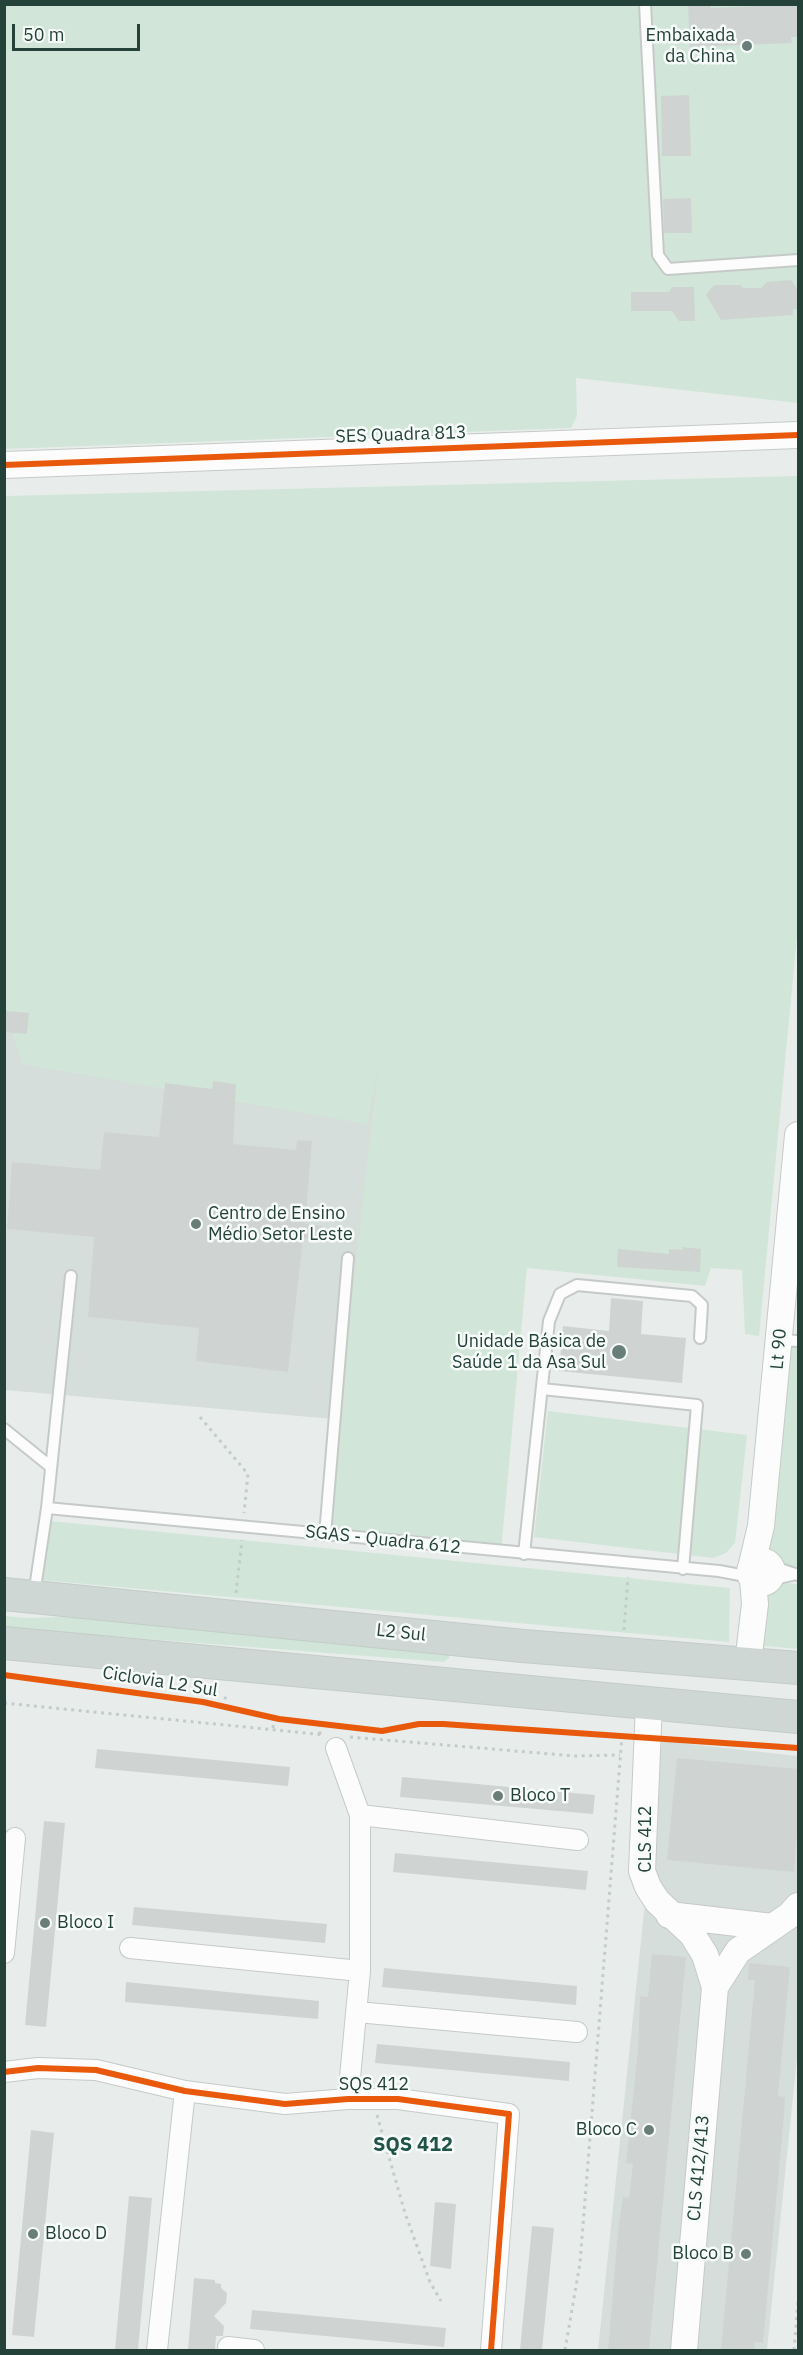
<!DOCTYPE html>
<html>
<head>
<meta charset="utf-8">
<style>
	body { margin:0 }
	#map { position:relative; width:803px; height:2355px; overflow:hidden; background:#e8edeb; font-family:"IBM Plex Sans",sans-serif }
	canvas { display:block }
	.frame { position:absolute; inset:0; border:6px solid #24423a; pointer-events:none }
	.scale { position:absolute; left:12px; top:24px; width:128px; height:27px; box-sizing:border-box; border:3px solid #24423a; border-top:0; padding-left:8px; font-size:18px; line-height:21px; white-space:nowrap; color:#24423a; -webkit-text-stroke:4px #f7fbf9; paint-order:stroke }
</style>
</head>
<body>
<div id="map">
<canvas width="803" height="2355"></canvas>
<div class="frame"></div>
<div class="scale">50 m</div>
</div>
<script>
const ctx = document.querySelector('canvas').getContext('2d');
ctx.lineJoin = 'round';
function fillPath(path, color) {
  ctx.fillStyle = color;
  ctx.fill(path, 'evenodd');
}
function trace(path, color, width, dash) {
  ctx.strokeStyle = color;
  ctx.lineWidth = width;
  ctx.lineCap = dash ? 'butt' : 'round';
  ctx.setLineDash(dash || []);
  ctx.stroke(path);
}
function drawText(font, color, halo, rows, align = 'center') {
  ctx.font = font + ' "IBM Plex Sans",sans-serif';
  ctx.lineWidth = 5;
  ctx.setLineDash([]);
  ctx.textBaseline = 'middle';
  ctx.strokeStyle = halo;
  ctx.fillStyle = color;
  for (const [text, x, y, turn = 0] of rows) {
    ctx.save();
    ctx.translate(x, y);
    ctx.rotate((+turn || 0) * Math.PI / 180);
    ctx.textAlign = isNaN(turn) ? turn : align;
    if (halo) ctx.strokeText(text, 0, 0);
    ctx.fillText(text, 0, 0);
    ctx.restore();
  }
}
fillPath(new Path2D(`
	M5,956L404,1058L367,1422L5,1390Z
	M662,1741L798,1756V2048L767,2350H598Z`), '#d6dedb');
fillPath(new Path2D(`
	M4,5H798V403L576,378L577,416L571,428L5,449Z
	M798,476V925L759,1336L745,1334L742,1270L711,1268L705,1286L527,1268L501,1552L325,1535L379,1062L367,1124L22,1064L5,1008V496Z
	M780,1340L798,1344V1575L771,1566L761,1526Z
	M548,1411L747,1435L735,1543L726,1553L713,1558L534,1537Z
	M50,1521L730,1588L729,1642L41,1580Z
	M771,1582L798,1584V1649L753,1645L765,1586Z
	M4,1616L29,1618L89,1616L449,1653V1658L444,1662L5,1628Z`), '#d1e6d8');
fillPath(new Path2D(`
	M688,4H711V8L798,4V37H791L792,43L690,47Z
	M689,95L691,156H662L661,96Z
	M691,198L692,233H664L663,199Z
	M791,280L798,290V309H793V315L721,320L706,295L714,285H741L743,288H761L767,282Z
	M672,287H694L695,321H679L672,311H631V292H669Z
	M4,1011L29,1013L27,1034L4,1032Z
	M213,1081L236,1084L233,1144L296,1150L297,1140L312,1141L305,1224L323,1226L321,1240L303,1238L288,1372L196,1361L199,1328L88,1317L94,1237L7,1229L12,1162L100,1170L104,1132L159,1137L165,1083L212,1089Z
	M682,1247L701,1249L700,1272L617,1267L618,1249L669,1254V1249L683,1250Z
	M611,1298L643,1301L641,1334L686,1338L682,1383L559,1371L563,1326L609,1331Z
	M97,1749L290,1767L288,1786L95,1768Z
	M677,1758L798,1769V1820L794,1872L667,1860Z
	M402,1777L595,1795L593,1814L400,1797Z
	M44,1821L65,1823L46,2027L25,2025Z
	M395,1853L588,1871L586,1890L393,1872Z
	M134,1907L327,1924L325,1943L132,1925Z
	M652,1954L686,1957L649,2350H608L618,2232L623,2197L629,2198L633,2164L626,2163L638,2050L640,1996L648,1997Z
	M749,1963L790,1967L778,2096L785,2097L784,2115L763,2343L755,2342L754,2350H721L755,1980H748Z
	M384,1968L577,1986L576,2005L382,1987Z
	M126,1982L319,2001L318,2019L125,2002Z
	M377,2044L570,2062L569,2081L375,2063Z
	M31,2130L54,2133L34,2337L12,2335Z
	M129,2196L152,2198L138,2350H115Z
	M435,2202L456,2204L451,2269L430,2266Z
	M532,2226L554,2228L542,2350H520Z
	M194,2278L215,2280V2283L221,2284V2288L227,2293L226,2303L214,2316L224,2326L223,2336H216L215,2350H188Z
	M252,2310L446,2328L444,2347L250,2329Z`), '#cfd4d2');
const service = new Path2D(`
	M645,4L658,255L668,269L798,260
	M780,1340L798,1341
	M542,1389L697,1405L683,1569
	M4,1429L51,1467
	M47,1508L719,1571L751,1577
	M325,1535L348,1258
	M524,1554L549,1321L560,1294L577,1285L692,1296L702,1305L700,1338
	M771,1566L798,1575
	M769,1580L792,1575
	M34,1595L47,1508L71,1276`);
const minor = new Path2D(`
	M336,1748L360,1815V1971L348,2099
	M360,1815L578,1840
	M130,1948L360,1971
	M4,1953L15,1838
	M357,2012L577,2032
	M4,2072L38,2068L96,2070L185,2091L285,2104L348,2099H398L509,2114L491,2350
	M228,2347L254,2350
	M157,2350L185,2091`);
const tertiary = new Path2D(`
	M4,465L798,435
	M750 1572a11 11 0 1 1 22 0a11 11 0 1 1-22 0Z
	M752,1564L761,1526L798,1135
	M748,1663L755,1604L753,1580
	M649,1703L642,1871L648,1887L657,1901L692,1934L705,1955L715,1987L684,2350
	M669,1915L772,1927
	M715,1987L738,1951L790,1915L798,1906`);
const primary = new Path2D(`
	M4,1594L523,1646L798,1668
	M4,1643L798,1717`);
trace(service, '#c5cac8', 14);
trace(minor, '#c5cac8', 22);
trace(tertiary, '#c5cac8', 28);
trace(primary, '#c3ccc9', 34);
trace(new Path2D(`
	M200,1417L248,1474L244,1513
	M236,1593L242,1540
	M624,1630L628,1577
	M4,1703L325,1735
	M224,1707L226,1692
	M320,1724V1734
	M273,1728L274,1718
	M350,1737L575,1756L620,1755
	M377,2115L405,2213L430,2282L441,2301
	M565,2350L580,2263L622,1736
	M794,2350L798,2301`), '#c3ccca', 3, [3, 4.5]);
trace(service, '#fcfcfc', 10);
trace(minor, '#fcfcfc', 20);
trace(tertiary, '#fcfcfc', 26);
trace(primary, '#cfd7d5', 32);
trace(new Path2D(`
	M4,465L798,435
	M4,1675L203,1702L279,1719L382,1731L419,1724H443L798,1748
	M4,2072L38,2068L96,2070L185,2091L285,2104L348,2099H398L509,2114L491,2350`), '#e8590c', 6);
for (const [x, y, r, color] of [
	[747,46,6,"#697e78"],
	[196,1224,6,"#697e78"],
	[619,1352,8,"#697e78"],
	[498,1796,6,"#697e78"],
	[45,1923,6,"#697e78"],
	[649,2130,6,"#697e78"],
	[33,2234,6,"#697e78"],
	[746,2254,6,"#697e78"]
]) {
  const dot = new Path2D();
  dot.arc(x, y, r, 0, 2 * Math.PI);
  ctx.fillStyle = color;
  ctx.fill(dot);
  trace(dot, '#f7fbf9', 2);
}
drawText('18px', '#24423a', '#f7fbf9', [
	["Embaixada",735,36],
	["da China",735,57],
	["Centro de Ensino",208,1214,"left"],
	["Médio Setor Leste",208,1235,"left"],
	["Unidade Básica de",606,1342],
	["Saúde 1 da Asa Sul",606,1363],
	["Bloco T",510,1796,"left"],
	["Bloco I",57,1923,"left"],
	["Bloco C",637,2130],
	["Bloco D",45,2234,"left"],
	["Bloco B",734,2254]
], 'right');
drawText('18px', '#24423a', '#f7fbf9', [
	["SES Quadra 813",401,435,-2],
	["Lt 90",779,1349,-85],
	["SGAS - Quadra 612",383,1540,6],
	["L2 Sul",401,1633,6],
	["Ciclovia L2 Sul",160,1682,9],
	["CLS 412",646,1839,-90],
	["SQS 412",374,2085],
	["CLS 412/413",699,2168,-85]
]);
drawText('bold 20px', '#1f5548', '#f7fbf9', [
	["SQS 412",413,2145]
]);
</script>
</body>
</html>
